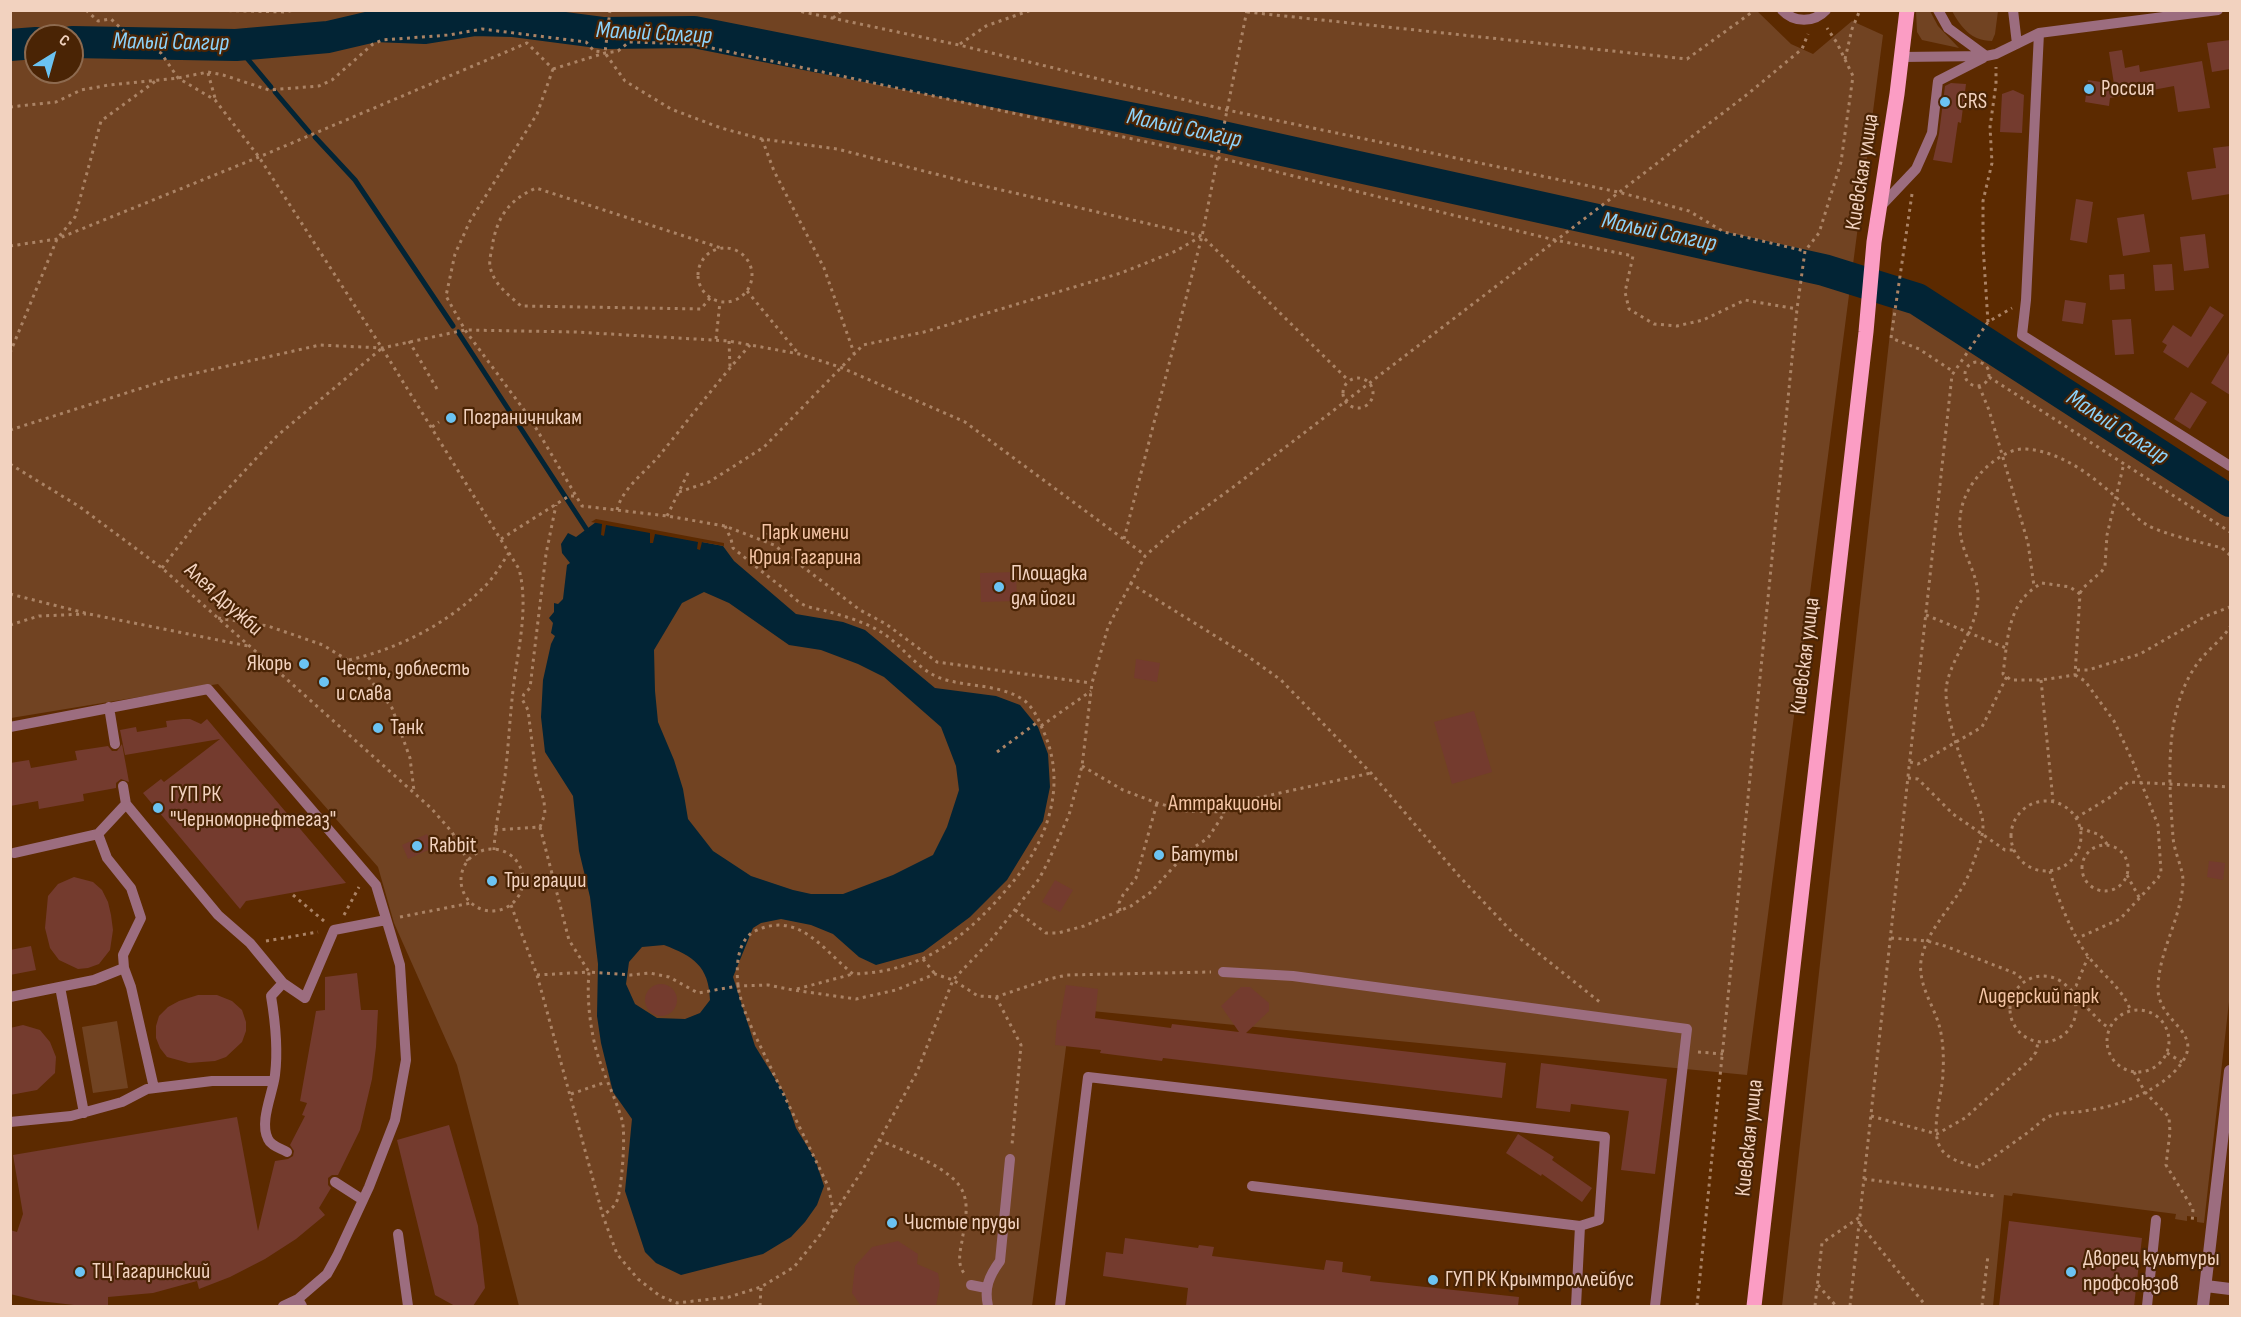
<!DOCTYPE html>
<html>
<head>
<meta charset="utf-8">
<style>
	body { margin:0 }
	#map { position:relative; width:2241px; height:1317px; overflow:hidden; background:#5c2a00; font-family:"Sofia Sans Condensed",sans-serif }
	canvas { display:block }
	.frame { position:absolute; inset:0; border:12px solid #f2d2bf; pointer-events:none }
	.north { position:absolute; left:24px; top:24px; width:60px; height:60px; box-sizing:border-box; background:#4a2405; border:2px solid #8d6a4f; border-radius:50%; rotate:37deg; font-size:16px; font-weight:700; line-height:24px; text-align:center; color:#f2d2bf }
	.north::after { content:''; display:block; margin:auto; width:21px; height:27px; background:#6bc3f2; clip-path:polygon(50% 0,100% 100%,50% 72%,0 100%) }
</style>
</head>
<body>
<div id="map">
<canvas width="2241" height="1317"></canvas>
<div class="frame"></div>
<div class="north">С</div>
</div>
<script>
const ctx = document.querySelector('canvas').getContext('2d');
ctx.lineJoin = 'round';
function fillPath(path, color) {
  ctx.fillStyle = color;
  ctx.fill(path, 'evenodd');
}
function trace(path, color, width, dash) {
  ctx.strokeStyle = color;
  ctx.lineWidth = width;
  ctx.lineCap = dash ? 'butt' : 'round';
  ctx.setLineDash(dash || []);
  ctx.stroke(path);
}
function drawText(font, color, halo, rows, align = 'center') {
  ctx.font = font + ' "Sofia Sans Condensed",sans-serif';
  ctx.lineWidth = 4.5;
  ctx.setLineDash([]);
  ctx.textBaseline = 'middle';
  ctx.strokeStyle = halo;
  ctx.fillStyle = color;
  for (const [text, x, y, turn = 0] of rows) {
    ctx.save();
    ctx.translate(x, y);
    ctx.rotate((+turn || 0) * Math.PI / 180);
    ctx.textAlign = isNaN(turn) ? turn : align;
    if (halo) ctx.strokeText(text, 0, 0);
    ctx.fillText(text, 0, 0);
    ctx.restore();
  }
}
fillPath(new Path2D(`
	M1756,10L1791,44L1813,54L1852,21L1883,35L1747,1075L1071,1009L1032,1306H519L457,1065L394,923L378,867L218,684L11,718V11ZM36,36H72V72H36Z
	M1916,11H1930L1938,26L1959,48L1922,40L1917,32Z
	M1952,11H1998L1995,34L1992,41C1971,41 1961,27 1952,11Z
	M1894,297L1913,300L2230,507V993L2204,1223L2197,1222V1217L2187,1216V1221L2175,1219L2176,1214L2013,1193L2012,1196L2004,1195L1993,1306H1782Z
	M117,1021L128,1088L93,1093L82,1027Z`), '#714322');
fillPath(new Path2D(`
	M596,522L723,546L734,561L796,614L843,622L865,630L935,688L996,696L1020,705L1038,727L1048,754L1050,787L1043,821L1007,880L970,917L923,952L876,965L859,957L833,934L811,925L781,919L761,923L753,928L733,977L755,1046L785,1095L796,1128L815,1159L824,1186L817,1205L805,1222L791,1237L763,1254L681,1275L656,1263L645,1252L625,1191L632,1119L613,1092L601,1043L597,1016L598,964L590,897L579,851L573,796L545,752L541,717L543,680L551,644L555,636L551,633L553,623L549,618L554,612V603L558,604L563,599L567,565L570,563L562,553L561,544L568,533L576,537ZM704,592L729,603L789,645L821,650L858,664L884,677L941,727L956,766L959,790L947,827L933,855L893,875L843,894H811L793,890L751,876L713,851L688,819L683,789L674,760L658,722L655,691L654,650L682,603ZM664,945C693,956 709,966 710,1000L700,1013L685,1019L657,1018L635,1004L626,984L629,962L642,947Z`), '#022435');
fillPath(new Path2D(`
	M596,519L724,543V546L702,542L700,550L697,549L698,542L655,534L653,543H650V533L606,525L604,536L601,535L602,524L591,522Z`), '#5c2a00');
trace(new Path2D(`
	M236,45L271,87
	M275,92L309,132
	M315,137L355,180L453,326
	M458,332L587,530`), '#022435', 5);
trace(new Path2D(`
	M72,42L236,45L328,37L375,26L425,28L475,20L512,21L604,33L694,32L1205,133L1824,270L1917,299L2230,501
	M10,45L36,43`), '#022435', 32);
fillPath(new Path2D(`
	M2230,40V69L2212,72L2207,43Z
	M2122,50L2125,68L2139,65L2140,72L2202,61L2210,108L2178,112L2174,86L2110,98L2109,106L2085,102L2088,80L2114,84L2109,52Z
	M1951,83L1966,84L1961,123L1958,122L1952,163L1933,160L1939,134L1945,86Z
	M2013,90L2024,95L2022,133L2000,132L2002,94Z
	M2230,146V194L2192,200L2187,172L2216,168L2213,148Z
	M2076,199L2093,202L2087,243L2070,240Z
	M2144,214L2150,252L2123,256L2117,218Z
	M2205,234L2209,268L2184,271L2180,237Z
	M2172,264L2174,290L2155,291L2153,265Z
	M2124,274L2125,289L2110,290L2109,275Z
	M2065,300L2086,303L2083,324L2062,321Z
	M2210,306L2224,315L2188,368L2163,352L2167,345L2162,342L2173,325L2191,337Z
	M2131,319L2134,354L2115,355L2112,320Z
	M2230,351V395L2211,383Z
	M2191,392L2207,402L2190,429L2174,419Z
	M1016,572L1017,601L981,602L980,573Z
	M1136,659L1160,663L1157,682L1134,678Z
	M1474,711L1492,772L1452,784L1434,722Z
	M183,719H190L201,724L207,719L346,883L246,901L240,909L143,793L161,779L164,782L220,739L125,755L120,730L136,727L137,732L167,727L166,721Z
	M122,744L129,782L121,779L116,783V788L83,794L84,801L39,809L38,801L10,806V763L29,760L31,768L77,760L75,751L108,746L112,751H117Z
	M427,834L433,848L408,859L402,845Z
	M2209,861L2225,863L2223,880L2207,877Z
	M74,877L93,882L102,890L108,902L111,915L113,930L110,950L99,964L88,968L78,969L59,960L50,948L45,928L48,896L58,884Z
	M1055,880L1073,890L1060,912L1042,902Z
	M31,946L36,970L10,975V950Z
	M357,973L361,1010H378L376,1047L372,1079L360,1130L338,1175H332L328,1178V1185L331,1188L319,1208L325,1215L296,1239L265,1259L230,1277L199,1289L197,1281L153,1293L108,1297V1305H74L39,1301L10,1294V1230L17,1232L23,1214L13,1155L237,1117L258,1231L275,1161L288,1159L293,1156L294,1151L290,1145L305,1116L302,1115L307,1103L300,1101L316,1011L325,1010V977Z
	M645 1000a16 16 0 1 1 32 0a16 16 0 1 1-32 0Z
	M1066,985L1098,989L1095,1018L1171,1028L1172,1024L1239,1032L1221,1006L1241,987H1250L1269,1003V1011L1246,1033L1506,1063L1502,1098L1163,1058L1162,1061L1100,1053L1101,1050L1055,1045L1057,1020H1060Z
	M198,995H217L232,1001L242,1010L246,1022V1031L242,1042L226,1057L215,1061L189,1063L167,1057L160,1048L156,1038V1026L159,1016L168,1007L179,1001Z
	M23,1025L40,1030L50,1042L56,1057L55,1073L37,1090L10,1095V1028Z
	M1541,1063L1667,1079L1655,1174L1621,1170L1629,1111L1571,1104L1570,1112L1536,1108Z
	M449,1125L478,1226L485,1288L473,1306H455L435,1295L397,1140Z
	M1518,1134L1554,1157L1552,1160L1592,1188L1582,1202L1542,1174L1541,1176L1506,1153Z
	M2009,1221L2142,1238L2134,1306H1999Z
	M1125,1238L1198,1248L1199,1245L1214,1247L1212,1256L1324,1270L1326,1260L1343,1262L1342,1272L1371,1276L1370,1281L1519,1297L1518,1306H1186L1188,1288L1103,1276L1106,1252L1123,1254Z
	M898,1241L918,1254L917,1264L938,1273L940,1285L936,1306H861L852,1293L855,1266L872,1247Z`), '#743b2e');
trace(new Path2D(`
	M86,10L98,21L111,19L140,46H149L161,53L178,78L215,100L259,157L382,348L519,569C528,604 520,640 515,675C510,709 509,743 505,776C501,801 495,825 494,850
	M206,10L286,12L293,10
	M610,10L605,53L625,81L671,109L721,128L762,139L837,149L971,183L1202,236L1349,381
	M794,10L959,45L1227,110L1618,192L1689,211L1724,232L1805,251
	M1247,12L1687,59L1755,10
	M833,18L842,10
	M960,44L986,26L1031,10
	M1845,59L1852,29L1860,10
	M553,69L605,53L618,51L629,42L693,44L1216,157L1555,240L1633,256L1625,292L1629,309L1654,324L1677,326L1703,320L1745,300L1797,309
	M553,69L537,114L470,221L455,254L446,296L465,330L530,418L582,506L667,516L725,526L774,545L860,610L886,624L937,662L1091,683
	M208,73L215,98
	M10,107L56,102L81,90L109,85L178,78L208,72L223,75L269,90L319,86L332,80L373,44L382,40L449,35L482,29L586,42L594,51L603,52
	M762,139L774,171L824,268L854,353
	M1912,194L1891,338L1919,349L1954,372
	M10,246L57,239L259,157L527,43L553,69
	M698 275a27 27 0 1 1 54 0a27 27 0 1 1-54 0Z
	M747,291L798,353
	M710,298L701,309L521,306C509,295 493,284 490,266C489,261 491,253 492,248C496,219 508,200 536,188L721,248
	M1988,322L1983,245V201L1992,163L1990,127L1996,84V67
	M716,339L720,302
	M409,341L437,389
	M729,341L730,367
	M10,353L57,239L75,217L101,121L157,80
	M1965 374a12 12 0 1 1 24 0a12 12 0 1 1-24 0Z
	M1989,377L2230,532
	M1343 393a15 15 0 1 1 30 0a15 15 0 1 1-30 0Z
	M1979,386L1989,410L2028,543L2034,586
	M432,427L439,422
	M10,430L170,379L320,345L382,348L465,330L575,332L729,341L799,354L840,367L965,422L1145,555
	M10,464L80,507L162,568L431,808L452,832L468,861
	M679,492L709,482L764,447L863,345L924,332L1121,273L1176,251L1200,237
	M617,510C622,489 644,473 659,456C689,419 718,381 750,345
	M667,516L690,469
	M725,526L731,539L733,548C749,561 766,575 783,588C789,593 796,601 804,605C810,608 819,609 826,611C844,616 865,622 881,632C899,643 912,662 930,673C955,689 998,681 1025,701C1033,708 1038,718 1042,728C1068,782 1049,839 1012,883C968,936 924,972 853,974C823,950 799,910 755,931C737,940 736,967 738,985C741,1010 759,1043 770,1066C789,1106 809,1146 828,1186L834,1213
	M501,539L569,496H576
	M1124,539L1202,236L1247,10
	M765,542L767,533
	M2230,555L2222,548C2201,542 2165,535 2147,525C2137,519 2128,509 2120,501C2094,477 2063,452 2026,449C2012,448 1999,457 1989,465C1964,487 1953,516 1964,549C1970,566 1978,579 1978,598C1977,633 1944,665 1946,696C1949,727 1960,757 1971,786C1975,798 1983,813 1983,826C1983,838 1976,854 1972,866C1961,901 1927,925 1921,961C1918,985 1933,1004 1939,1025C1943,1038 1944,1058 1943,1072C1943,1093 1929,1130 1941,1149C1949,1160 1965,1164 1978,1167C1996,1156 2013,1143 2030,1131C2036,1126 2042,1120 2048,1117C2057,1112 2073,1113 2084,1111C2115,1107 2152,1094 2174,1072C2213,1032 2157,1026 2158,987C2159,950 2182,917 2183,881C2183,868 2174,852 2173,837C2169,781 2163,712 2197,664C2206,651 2221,641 2230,627
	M162,568L198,521L278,435L381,349
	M1130,583L1246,655L1281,680L1371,773L1459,876L1513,933L1601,1003
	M2042,583L2070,587L2080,594L2075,675L2041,680H2011L2003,674C2008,638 2007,602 2042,583Z
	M2080,593L2083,588L2102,571L2105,566L2107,535L2124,463
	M10,594L89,614L248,646
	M1926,615L2006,648
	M218,618L268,626L323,645L362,669L392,708L410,758L414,791
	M10,625L39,616L86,614
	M349,660C401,648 451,622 488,583C496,574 502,563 509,553
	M2077,670H2088L2140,654L2206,616L2230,607
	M2075,675L2085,681L2114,721L2133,762L2158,825L2161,872L2158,878L2120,919L2078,938
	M2041,680L2053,801
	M1041,726L1091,691
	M997,752L1039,721
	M1910,762L1918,764L1982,727L2007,676
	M1082,766L1123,790L1157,803L1186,811L1225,812L1257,798L1371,773
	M1908,778L1918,779L1953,814L2005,850H2013
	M2011 836a35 35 0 1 1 70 0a35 35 0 1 1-70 0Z
	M2076,818L2112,796L2128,782L2230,787
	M540,827L545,814L544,801L536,775L528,710L522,699L524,694L530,688L546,554L556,505
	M2080,828L2100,835L2107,844
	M495,830L540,827L569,940L589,972L631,975L650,973L669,977L698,993L738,986L768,985L793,990L856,999L896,990L935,974L953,980L978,996L996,997L1049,979L1067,975L1211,972
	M2082 868a23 23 0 1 1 46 0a23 23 0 1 1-46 0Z
	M461 880a31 31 0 1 1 62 0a31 31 0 1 1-62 0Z
	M2050,871C2056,895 2073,937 2088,956C2104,977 2120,985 2131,1011
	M2127,875L2140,899
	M293,895L324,921
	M511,905L537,975L603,1216L617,1254L638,1279L660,1296L677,1303L729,1297L761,1287L794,1267L820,1235L862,1171L917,1072L953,980L991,940L1039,879L1048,862L1069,815L1082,766L1092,683L1108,627L1145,556L1177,528L1232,488L1749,93L1802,49L1808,34
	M1015,910L1046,933H1058L1084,926L1131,906L1151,892L1187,852L1208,838L1225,812
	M1120,911L1119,903L1123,895L1136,878L1157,803
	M344,915L359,887
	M400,917L471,903
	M1891,938L1927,941L1945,946L2017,974L2024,981
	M266,941L318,932
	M923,959L935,974
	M537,975L589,972C587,995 589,1018 594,1041C600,1069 614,1093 622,1120C626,1132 622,1192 616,1203C613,1208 607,1212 603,1216
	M2010 1009a33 33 0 1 1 66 0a33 33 0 1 1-66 0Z
	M797,989L853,974
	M2070,991L2076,986L2088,957
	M996,997L1021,1045L1012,1145
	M2075,1001C2090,1005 2096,1022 2110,1028
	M2107 1041a31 31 0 1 1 62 0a31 31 0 1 1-62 0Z
	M1698,1052L1723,1054
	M2167,1053L2182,1062
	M2134,1072L2145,1092L2169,1117L2170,1132L2166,1165L2193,1209L2192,1224
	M571,1094L606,1082
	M1871,1116L1937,1134L1965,1118L2031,1059L2036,1052L2038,1042
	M879,1140C902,1150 957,1169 964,1195C969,1209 964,1227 962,1241C960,1252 957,1264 964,1273
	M1864,1179L1995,1196
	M1860,1224L1926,1306
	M1818,1285L1836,1306
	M760,1306L761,1287
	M1697,1306L1797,309L1805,251L1819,233L1841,162L1853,76L1837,43L1827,28
	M1815,1306L1822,1243L1860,1217
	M1850,1306L1952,375L1988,322L2012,308
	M1982,1306L1988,1255`), '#ab8365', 3, [3, 4.5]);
trace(new Path2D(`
	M1782,10C1794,23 1814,23 1826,10
	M1938,10L1948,28L1986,56
	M2013,10L2017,44
	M2039,33L2026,300L2022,335L2230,466
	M1902,57L1986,56L1996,54L2039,33L2218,10
	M1880,207L1916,169L1932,133L1938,81L1983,58
	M109,707L115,744
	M10,727L208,689L376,885L400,965L406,1060L395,1120L369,1187L337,1256L327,1274L298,1299L302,1306
	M126,804L218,915L250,943L283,983L305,998L334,930L386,920
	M98,834L107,858L131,888L141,918L123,955L124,968L131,987L154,1088
	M14,853L98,834L126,804L123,786
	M1223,972L1293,976L1687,1029L1655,1306
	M283,983L271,996C275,1020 278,1051 275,1075C273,1093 259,1122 268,1139C271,1146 280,1148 287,1152
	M60,987L84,1113
	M10,997L94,980L124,968
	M10,1122L71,1116L122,1102L147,1089L212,1081H273
	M335,1182L363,1200
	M1252,1186L1580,1226L1576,1306
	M398,1234L408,1306
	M971,1285L986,1288
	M283,1306L298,1299
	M988,1306C984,1288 989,1276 1000,1261L1010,1159
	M1060,1306L1088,1077L1605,1137L1599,1220L1580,1226
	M2147,1306L2156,1220`), '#9c6d7f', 10);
trace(new Path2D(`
	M2206,1286L2230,1289
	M2203,1306L2230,1071`), '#9c6d7f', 12);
trace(new Path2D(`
	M1754,1306L1866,332L1874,242L1897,94L1907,10`), '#fb9dc4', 15);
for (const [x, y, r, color] of [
	[2089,89,6,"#6bc3f2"],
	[1945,102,6,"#6bc3f2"],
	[451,418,6,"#6bc3f2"],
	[999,587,6,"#6bc3f2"],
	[304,664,6,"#6bc3f2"],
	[324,682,6,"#6bc3f2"],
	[378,728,6,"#6bc3f2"],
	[158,808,6,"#6bc3f2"],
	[417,846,6,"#6bc3f2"],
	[1159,855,6,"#6bc3f2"],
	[492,881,6,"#6bc3f2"],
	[892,1223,6,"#6bc3f2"],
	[80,1272,6,"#6bc3f2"],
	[2071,1272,6,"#6bc3f2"],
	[1433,1280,6,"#6bc3f2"]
]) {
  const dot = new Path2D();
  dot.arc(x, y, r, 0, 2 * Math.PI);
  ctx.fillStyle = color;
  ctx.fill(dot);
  trace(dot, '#4a2405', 2);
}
drawText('22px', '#f2d2bf', '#4a2405', [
	["Россия",2101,89],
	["CRS",1957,102],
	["Пограничникам",463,418],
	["Площадка",1011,574],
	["для йоги",1011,599],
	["Якорь",292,664,"right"],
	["Честь, доблесть",336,669],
	["и слава",336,694],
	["Танк",390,728],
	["ГУП РК",170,795],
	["\"Черноморнефтегаз\"",170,820],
	["Rabbit",429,846],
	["Батуты",1171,855],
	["Три грации",504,881],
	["Чистые пруды",904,1223],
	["Дворец культуры",2083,1259],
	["профсоюзов",2083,1284],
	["ТЦ Гагаринский",92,1272],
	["ГУП РК Крымтроллейбус",1445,1280]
], 'left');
drawText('22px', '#f2d2bf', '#4a2405', [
	["Киевская улица",1863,172,-81],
	["Алея Дружби",223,600,42],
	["Киевская улица",1806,656,-83],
	["Киевская улица",1750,1138,-84]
]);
drawText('22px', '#f4c5a6', '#4a2405', [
	["Парк имени",805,533],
	["Юрия Гагарина",805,558],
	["Аттракционы",1225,804],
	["Лидерский парк",2039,997]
]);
drawText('italic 24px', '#8cd3fb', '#4a2405', [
	["Малый Салгир",654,34,3],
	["Малый Салгир",171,43,1],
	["Малый Салгир",1184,129,12],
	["Малый Салгир",1659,233,12],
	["Малый Салгир",2117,428,33]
]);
</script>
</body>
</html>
